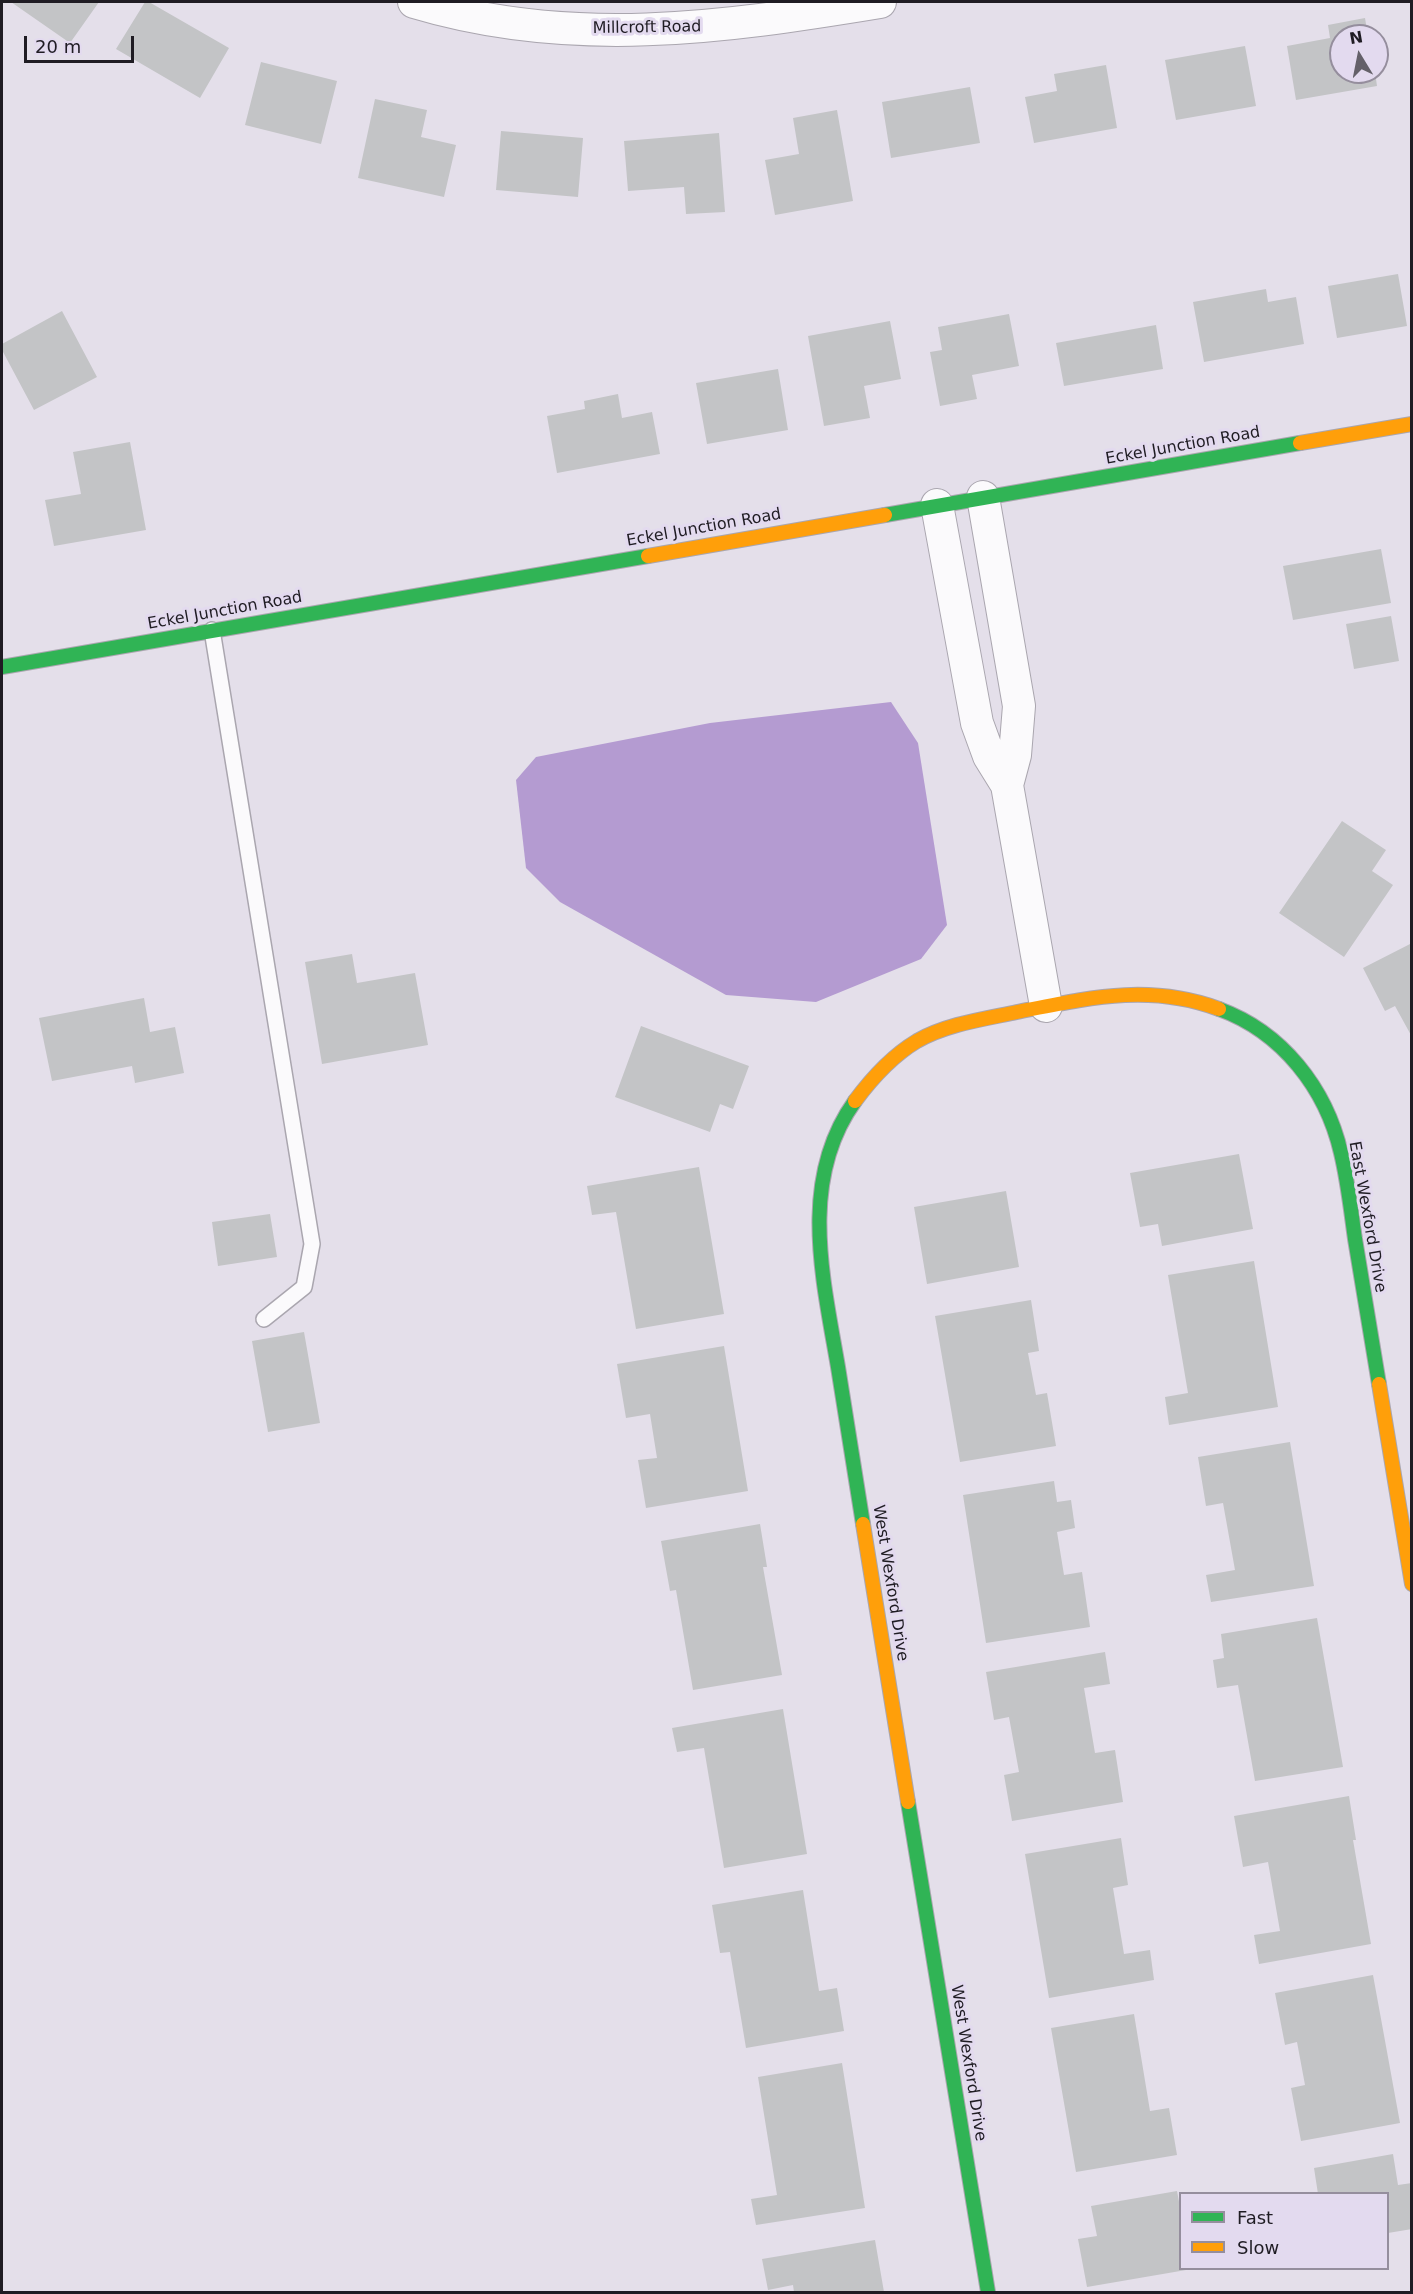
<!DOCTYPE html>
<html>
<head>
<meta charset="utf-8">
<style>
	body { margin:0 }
	#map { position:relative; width:1413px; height:2294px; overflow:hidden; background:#e4dfea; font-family:"DejaVu Sans",sans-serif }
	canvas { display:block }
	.frame { position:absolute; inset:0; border:3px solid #1f1c23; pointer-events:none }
	.legend { position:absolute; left:1179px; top:2192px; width:210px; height:78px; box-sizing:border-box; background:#e3daef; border:2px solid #958e9d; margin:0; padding:8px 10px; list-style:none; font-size:18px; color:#1f1c23 }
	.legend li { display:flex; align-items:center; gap:12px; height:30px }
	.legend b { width:30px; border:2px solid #958e9d }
	.north { position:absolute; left:1329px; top:24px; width:60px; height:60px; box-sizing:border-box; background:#e3daef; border:2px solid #958e9d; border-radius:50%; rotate:350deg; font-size:16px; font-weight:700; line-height:24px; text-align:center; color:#1f1c23 }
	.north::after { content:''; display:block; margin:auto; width:21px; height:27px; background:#646069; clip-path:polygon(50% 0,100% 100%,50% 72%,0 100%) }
	.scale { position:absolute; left:24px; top:36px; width:110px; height:27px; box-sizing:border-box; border:3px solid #1f1c23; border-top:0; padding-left:8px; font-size:18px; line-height:21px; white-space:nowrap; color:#1f1c23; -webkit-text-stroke:4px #e3daef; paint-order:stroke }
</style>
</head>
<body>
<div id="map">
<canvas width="1413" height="2294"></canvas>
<div class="frame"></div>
<ul class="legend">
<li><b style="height:8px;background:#30b455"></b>Fast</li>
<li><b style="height:8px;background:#ff9f0a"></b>Slow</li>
</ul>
<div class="north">N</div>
<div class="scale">20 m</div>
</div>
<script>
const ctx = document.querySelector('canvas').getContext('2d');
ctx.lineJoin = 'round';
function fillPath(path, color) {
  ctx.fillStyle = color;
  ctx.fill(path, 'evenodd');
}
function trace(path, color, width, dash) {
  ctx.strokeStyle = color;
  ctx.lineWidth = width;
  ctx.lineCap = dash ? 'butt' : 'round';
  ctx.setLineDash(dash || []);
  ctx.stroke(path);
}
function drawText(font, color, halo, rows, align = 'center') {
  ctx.font = font + ' "DejaVu Sans",sans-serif';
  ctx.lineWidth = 6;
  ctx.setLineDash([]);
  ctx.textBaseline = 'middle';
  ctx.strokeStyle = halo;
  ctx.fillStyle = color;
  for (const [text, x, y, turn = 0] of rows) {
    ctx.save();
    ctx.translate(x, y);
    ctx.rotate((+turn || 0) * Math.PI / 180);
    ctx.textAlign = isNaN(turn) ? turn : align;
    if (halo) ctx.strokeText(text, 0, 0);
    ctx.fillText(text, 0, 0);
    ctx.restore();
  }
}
fillPath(new Path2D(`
	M891,702L918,743L947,925L921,959L816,1002L726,995L560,902L526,868L516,780L536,757L710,723Z`), '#b49bd1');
fillPath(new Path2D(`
	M11,2H99L70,43Z
	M145,2H149L229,48L200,98L116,49Z
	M1365,18L1368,36H1341V72H1375L1377,86L1296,100L1287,46L1330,38L1328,25Z
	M1245,46L1256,106L1176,120L1165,60Z
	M261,62L337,81L321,144L245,125Z
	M1106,65L1117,128L1034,143L1025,97L1057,91L1054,74Z
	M970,87L980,143L891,158L882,102Z
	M375,99L427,110L421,137L456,145L444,197L358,178Z
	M837,110L853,201L775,215L765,160L799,154L793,118Z
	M501,131L583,138L578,197L496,190Z
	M719,133L725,212L686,214L684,187L628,191L624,141Z
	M1398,274L1407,326L1337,338L1328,286Z
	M1266,289L1268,302L1296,297L1304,344L1204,362L1193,302Z
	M62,311L97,377L34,410L2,350V344Z
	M1009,314L1019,366L972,375L977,399L940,406L930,352L942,350L938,327Z
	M890,321L901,379L864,386L870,418L824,426L808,336Z
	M1156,325L1163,369L1064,386L1056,343Z
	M778,369L788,430L707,444L696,383Z
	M618,394L622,418L652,412L660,454L557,473L547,416L585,409L584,401Z
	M130,442L146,530L54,546L45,500L81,494L73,452Z
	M1381,549L1391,603L1293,620L1283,566Z
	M1391,616L1399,661L1354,669L1346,624Z
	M1342,821L1386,850L1372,871L1393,885L1344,957L1279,913Z
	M1412,943V1037L1395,1006L1385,1011L1363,968Z
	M352,954L357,983L415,973L428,1045L322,1064L305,962Z
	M144,998L150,1032L175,1027L184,1073L135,1083L132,1066L52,1081L39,1018Z
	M641,1026L749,1066L733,1109L720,1104L710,1132L615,1097Z
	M1239,1154L1253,1229L1162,1246L1158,1224L1140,1227L1130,1173Z
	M699,1167L724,1314L636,1329L616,1212L592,1215L587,1186Z
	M1006,1191L1019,1267L927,1284L914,1207Z
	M270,1214L277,1257L218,1266L212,1222Z
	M1254,1261L1278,1407L1169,1425L1165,1397L1188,1393L1168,1275Z
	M1031,1300L1039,1351L1028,1353L1036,1395L1047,1393L1056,1446L960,1462L935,1316Z
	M304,1332L320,1423L268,1432L252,1341Z
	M724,1346L748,1491L646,1508L638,1460L657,1458L650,1414L626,1418L617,1364Z
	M1290,1442L1314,1586L1211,1602L1206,1575L1235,1570L1223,1503L1206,1506L1198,1457Z
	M1054,1481L1057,1502L1071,1500L1075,1528L1057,1532L1064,1575L1082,1572L1090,1627L986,1643L963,1495Z
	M760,1524L767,1567H763L782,1675L693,1690L676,1590L670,1591L661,1541Z
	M1317,1618L1343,1767L1255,1781L1238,1685L1217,1688L1213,1660L1224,1658L1221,1634Z
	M1105,1652L1110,1684L1084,1688L1095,1753L1115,1750L1123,1802L1012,1821L1004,1775L1019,1772L1009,1717L994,1720L986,1672Z
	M783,1709L807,1854L724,1868L704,1748L677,1752L672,1728Z
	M1349,1796L1356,1840H1353L1371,1944L1259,1964L1254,1935L1280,1931L1268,1862L1243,1867L1234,1816Z
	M1121,1838L1128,1885L1113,1888L1124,1954L1150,1950L1154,1980L1049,1998L1025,1854Z
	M803,1890L819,1991L837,1988L844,2031L746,2048L730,1952L720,1953L712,1905Z
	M1373,1975L1400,2123L1301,2141L1291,2088L1305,2085L1297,2042L1285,2045L1275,1993Z
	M1134,2014L1150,2111L1169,2108L1177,2155L1076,2172L1051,2028Z
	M842,2063L865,2208L756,2225L751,2199L777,2195L758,2077Z
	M1393,2154L1398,2185L1412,2183V2229L1388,2233V2194H1318L1314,2168Z
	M1177,2191L1180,2207V2268L1186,2270L1087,2287L1078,2239L1097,2236L1091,2206Z
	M875,2240L884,2292H794L793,2285L768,2290L762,2259Z`), '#c3c4c6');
const lane = new Path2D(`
	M212,630L312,1244L304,1287L264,1319`);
const street = new Path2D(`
	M414,2C571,49 722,28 880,2
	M983,497L1019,706L1015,755L1007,785
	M937,505L977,723L989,756L1007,785L1046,1006`);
const fast = new Path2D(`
	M885,515L1300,443
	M2,667L648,556
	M1219,1009C1282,1032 1326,1088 1341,1153C1348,1182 1351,1211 1355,1239C1363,1288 1371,1336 1379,1384
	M855,1101C798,1180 823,1279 838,1367C846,1419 855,1472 863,1524
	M908,1802L988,2292`);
const slow = new Path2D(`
	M1300,443L1412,424
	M648,556L885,515
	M855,1101C872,1078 892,1056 917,1041C947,1024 984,1019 1017,1012C1088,998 1149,983 1219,1009
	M1379,1384L1412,1584
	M863,1524L908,1802`);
trace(lane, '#aaa6af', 18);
trace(street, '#aaa6af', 34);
trace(fast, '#aaa6af', 16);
trace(slow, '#aaa6af', 16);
trace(lane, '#fbfafc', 15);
trace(street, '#fbfafc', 32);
trace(fast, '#30b455', 14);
trace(slow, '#ff9f0a', 14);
drawText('16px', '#1f1c23', '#e3daef', [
	["Millcroft Road",647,28,-1],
	["Eckel Junction Road",1183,446,-10],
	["Eckel Junction Road",704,528,-10],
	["Eckel Junction Road",225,611,-10],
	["East Wexford Drive",1367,1217,80],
	["West Wexford Drive",890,1583,81],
	["West Wexford Drive",968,2063,81]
]);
</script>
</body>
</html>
